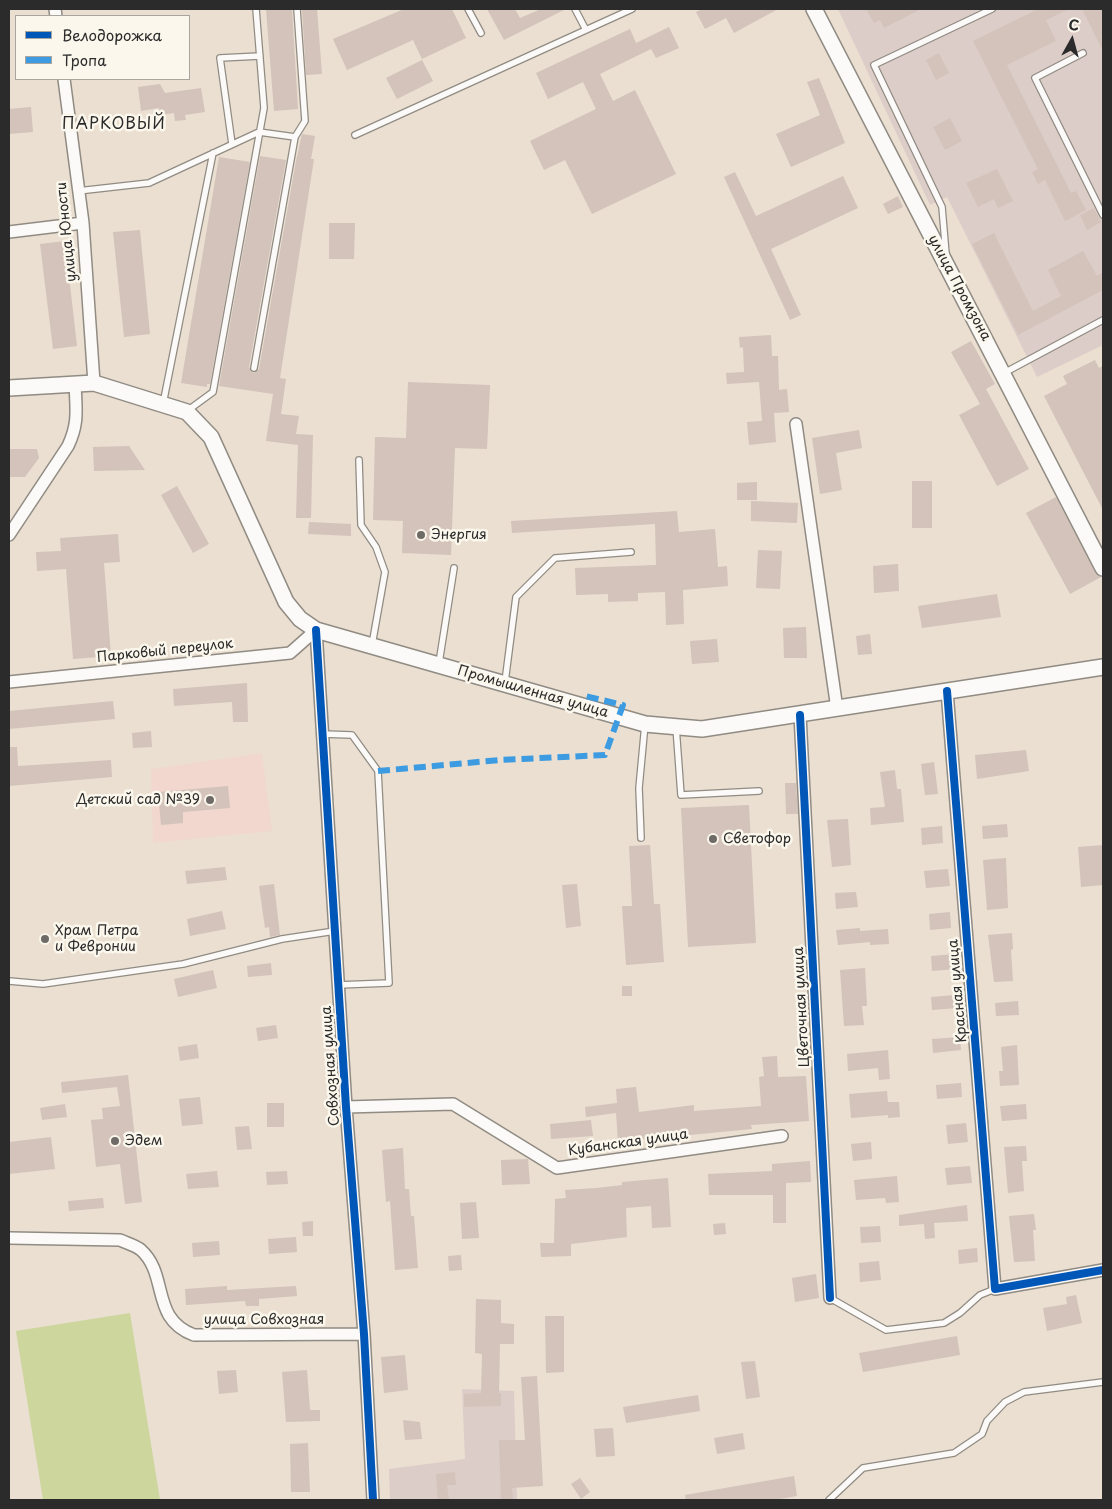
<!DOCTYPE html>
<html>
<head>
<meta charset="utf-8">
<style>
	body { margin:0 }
	#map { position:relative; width:1112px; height:1509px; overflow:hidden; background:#eadfd0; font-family:"Playpen Sans",sans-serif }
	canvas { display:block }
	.frame { position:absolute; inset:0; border:10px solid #2b2b2b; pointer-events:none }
	.legend { position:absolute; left:15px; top:15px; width:175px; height:65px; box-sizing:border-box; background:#fbf7ec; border:1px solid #a8a59f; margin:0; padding:6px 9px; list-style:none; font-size:15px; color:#2b2b2b }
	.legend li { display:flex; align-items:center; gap:10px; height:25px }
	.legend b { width:25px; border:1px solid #a8a59f }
	.north { position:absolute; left:1047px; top:15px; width:50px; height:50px; -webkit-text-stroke:4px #fbf7ec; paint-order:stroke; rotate:7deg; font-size:14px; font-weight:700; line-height:20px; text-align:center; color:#2b2b2b }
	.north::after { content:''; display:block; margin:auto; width:18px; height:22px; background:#2b2b2b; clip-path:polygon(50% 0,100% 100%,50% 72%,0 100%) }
</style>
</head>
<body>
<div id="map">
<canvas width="1112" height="1509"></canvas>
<div class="frame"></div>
<ul class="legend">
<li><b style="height:6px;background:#0057b8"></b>Велодорожка</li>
<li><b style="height:6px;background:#3d9ce1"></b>Тропа</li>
</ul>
<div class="north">С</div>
</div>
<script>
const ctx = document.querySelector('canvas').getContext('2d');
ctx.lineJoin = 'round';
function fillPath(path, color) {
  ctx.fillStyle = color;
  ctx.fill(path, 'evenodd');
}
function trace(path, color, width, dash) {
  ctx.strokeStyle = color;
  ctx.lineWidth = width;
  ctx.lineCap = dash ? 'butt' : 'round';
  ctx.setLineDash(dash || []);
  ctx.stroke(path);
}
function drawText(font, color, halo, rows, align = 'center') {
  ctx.font = font + ' "Playpen Sans",sans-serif';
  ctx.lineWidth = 5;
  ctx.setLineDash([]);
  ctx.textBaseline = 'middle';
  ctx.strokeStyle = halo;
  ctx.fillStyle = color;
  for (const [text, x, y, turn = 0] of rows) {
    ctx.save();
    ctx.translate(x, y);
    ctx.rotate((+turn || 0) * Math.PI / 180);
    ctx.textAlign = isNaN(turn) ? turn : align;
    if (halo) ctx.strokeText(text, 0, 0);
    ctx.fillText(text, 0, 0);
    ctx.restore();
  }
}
fillPath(new Path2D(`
	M262,753L272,831L153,843L151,769Z`), '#f1d7ce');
fillPath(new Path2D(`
	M838,9H1103V345L1037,377L947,197L930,205Z
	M462,1389L514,1391L517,1500H390L389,1469L465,1459Z`), '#ddcdc9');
fillPath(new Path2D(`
	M130,1313L160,1500H43L16,1331Z`), '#ccd69d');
fillPath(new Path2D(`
	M266,9H292L298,109L274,111Z
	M302,9H317L322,74L306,75Z
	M404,9H452L466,38L422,59L413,40L347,70L333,39Z
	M487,9H515L520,18L541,9H566L504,40Z
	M702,9H778L734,33L726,18L705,29L696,12Z
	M866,9H921L884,28L880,20L874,23Z
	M1038,9H1069L1046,20L1056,41L1007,65L1071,193L1076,191L1086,210L1065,221L1045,180L1038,184L1032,172L1038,169L973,41Z
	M1082,9H1103V51Z
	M669,27L679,48L656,58L651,49L600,74L613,101L635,90L676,174L592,214L565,160L544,170L530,141L596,109L583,82L548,99L536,73L630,29L636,43Z
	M939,53L949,73L936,80L926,60Z
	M422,60L433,81L397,99L386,78Z
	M819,78L845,143L791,167L776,134L820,115L807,82Z
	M160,84L165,93L201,88L205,112L185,115L186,120L175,121L174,113L160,115L159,108L141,111L138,87Z
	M31,107L33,132L9,134V109Z
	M950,118L962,141L945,150L933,127Z
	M302,134L315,136L311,159H314L280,378L286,379L281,414L299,416L296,434L313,435L311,518H296L298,445L266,441L273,394L219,386L260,156L286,160L249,367L254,373L259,369L296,161Z
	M219,157L250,162L210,384H207V387L181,383Z
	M997,169L1013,201L998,208L994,199L978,207L966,183Z
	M735,172L756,216L843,176L858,208L771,249L801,315L790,320L724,177Z
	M898,196L903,207L888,214L883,204Z
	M1094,208L1101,222L1087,230L1080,215Z
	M329,223H355L354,259H329Z
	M140,230L150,334L124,337L113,232Z
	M994,233L1033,311L1061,296L1048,270L1083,251L1097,276L1103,272V290L1018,335L972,244Z
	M65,241L77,346L53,349L40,244Z
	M771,335L772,356H778L779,390L787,389L789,412L774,413L776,442L749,445L747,422L762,421L759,382L727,384L726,373L744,372L743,347L740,348L739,337Z
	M971,341L995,384L986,389L1029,469L997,486L959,415L980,404L951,352Z
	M1095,360L1099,368L1103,366V510L1044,396L1067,384L1063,376Z
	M408,382L490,385L487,449L455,448L451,555L402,553L403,521L373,520L375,437L406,438Z
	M859,430L862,448L836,453L842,490L820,494L812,438Z
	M129,446L145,470L94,471L93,447Z
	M9,449H37L39,458L25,477H9Z
	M912,481H932V528H912Z
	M757,482V500H737V483Z
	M177,486L209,544L193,553L161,495Z
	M1056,497L1095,572L1101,577L1070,594L1026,513Z
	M751,501L798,503L797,523L751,521Z
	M677,511L679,532L715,529L718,567L727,566L728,586L683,590L684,624L666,625L665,592L638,593V601L608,602V594L576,595L575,568L656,565L655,524L512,533L511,521Z
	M309,522L351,524V536L308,534Z
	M118,534L120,562L104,563L111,656L73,659L66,569L37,571L36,552L61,551L60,538Z
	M758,550L782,551L780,589L756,588Z
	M898,564L899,591L874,593L873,566Z
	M997,594L1001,617L922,628L918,606Z
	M806,627L807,658H784L783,628Z
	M870,634L872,654L858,655L856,636Z
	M717,639L719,662L692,664L690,641Z
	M247,683L248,722H233L232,702L174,706L173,689Z
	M113,701L115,719L9,729V711Z
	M151,731L152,747L133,748L132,733Z
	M9,747H17L18,766L111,760L112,777L9,786Z
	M1026,750L1029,771L977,779L975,755Z
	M934,762L938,794L925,795L921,764Z
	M895,770L897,789H901L904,822L871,825L870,808L885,807L880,772Z
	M785,783H796L798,814H786Z
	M228,786L230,808L183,812V823L161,825L158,792Z
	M749,805L756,943L688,947L681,808Z
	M848,819L851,865L832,867L827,820Z
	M1007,824L1008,837L983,839L982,826Z
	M942,826L943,843L922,845L921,828Z
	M650,845L654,904H660L664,962L626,965L622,906H632L629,846Z
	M1103,845V885L1081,887L1078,847Z
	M1006,858L1008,908L987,910L983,860Z
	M225,867L227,880L187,884L185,871Z
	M948,869L950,886L926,888L924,871Z
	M274,884L280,935L270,937L269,927L265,928L259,886Z
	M577,884L581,926L566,928L562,885Z
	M856,892L858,907L836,909L835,893Z
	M222,911L226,929L190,936L187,919Z
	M950,912L951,928L930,930L929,914Z
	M860,928V931L888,929L889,944L870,945V942L838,945L836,930Z
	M1012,933L1013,949L1011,950L1013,981L994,982L988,935Z
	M955,954L956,969L932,971L931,956Z
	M271,963L272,975L248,977L247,966Z
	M865,968L867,1006H862L864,1025L844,1026L840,970Z
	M213,970L217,988L178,997L174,979Z
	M622,986H632V996H622Z
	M956,995L957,1008L932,1010L931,997Z
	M1018,1001L1019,1015L996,1016L995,1003Z
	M276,1025L278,1038L258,1041L256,1028Z
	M960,1037L961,1050L933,1053L932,1039Z
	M197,1044L199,1058L180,1061L178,1047Z
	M1017,1045L1019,1085L1000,1086L999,1071H1003L1001,1047Z
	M888,1050L890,1079L879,1080L878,1068L848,1071L847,1054Z
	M777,1056L778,1077L806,1076L809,1121L751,1125L752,1129L618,1142L616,1113L586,1117L585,1107L617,1103L616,1089L636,1087L639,1112L694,1105V1111L761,1106L759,1077L764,1076L762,1057Z
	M128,1075L142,1202L125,1204L120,1164L96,1167L91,1120L103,1119L102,1108L120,1106L117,1087L62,1093L61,1082Z
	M961,1083L962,1097L937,1099L936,1085Z
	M887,1091L888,1102H899L900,1117L888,1118V1115L851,1118L849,1094Z
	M200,1097L203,1124L182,1126L179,1099Z
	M267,1103H284V1127H267Z
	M65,1104L67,1117L42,1120L40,1108Z
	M1026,1104L1027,1119L1002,1121L1000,1106Z
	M591,1120L593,1136L551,1139L550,1124Z
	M966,1123L968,1142L948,1144L946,1125Z
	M249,1126L252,1149L237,1150L235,1127Z
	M51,1137L55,1169L9,1174V1142Z
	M871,1142L872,1159L853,1161L851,1144Z
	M1026,1146L1027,1161H1022L1024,1191L1008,1193L1004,1147Z
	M403,1148L405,1189H409L411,1216H414L418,1268L395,1270L390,1201L386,1202L382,1150Z
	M528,1159L530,1184L502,1185L501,1160Z
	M810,1161L811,1182L786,1183V1223H773V1195H709L708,1174L772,1171V1164Z
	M970,1166L972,1183L947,1185L945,1168Z
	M217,1171L219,1187L188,1189L186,1174Z
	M287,1171L288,1184L267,1185L266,1172Z
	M897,1176L899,1202L886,1203L885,1198L856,1200L854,1180Z
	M668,1178L671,1227L652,1228L651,1206L626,1208L627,1237L571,1244V1256L541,1257L540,1243H554L555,1199L566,1198L565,1190L596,1188L622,1185V1182Z
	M103,1198L104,1208L69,1211L68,1201Z
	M476,1202L479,1238L462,1239L460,1203Z
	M967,1205L968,1221L934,1223L935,1238L925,1239L924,1224L899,1226V1215Z
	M1034,1214L1036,1230H1033L1035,1261L1014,1262L1009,1216Z
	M313,1221V1236H303L302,1222Z
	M725,1223L726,1234L714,1235L713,1224Z
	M880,1226L881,1242L861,1243L860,1227Z
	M296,1237L297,1252L269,1254L268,1239Z
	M219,1241L220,1255L193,1257L192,1243Z
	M977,1248L978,1262L959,1264L958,1250Z
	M461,1255L462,1270L449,1271L448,1256Z
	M879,1261L881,1280L860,1282L859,1263Z
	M816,1274L819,1298L795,1302L792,1278Z
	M227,1286V1290L296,1286L297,1296L259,1299V1306H246L245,1301L186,1305L185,1289Z
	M1076,1295L1082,1323L1047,1331L1043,1308L1067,1304L1066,1297Z
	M476,1299L501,1300V1323L514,1324V1344H500L499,1393H501V1406L464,1407V1394L481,1393L482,1354L475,1353Z
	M545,1316H564V1372L546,1373Z
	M957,1336L960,1355L863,1372L859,1353Z
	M405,1355L408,1390L384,1393L381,1357Z
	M755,1361L760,1397L746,1399L741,1362Z
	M236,1370L238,1392L219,1394L217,1371Z
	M307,1370L310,1410H320V1421L286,1422L282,1372Z
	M537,1376L543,1486L512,1488L513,1500H501L499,1440H525L521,1377Z
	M698,1395L700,1411L626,1423L623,1407Z
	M403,1420L420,1422L422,1439L405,1440Z
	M613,1428L615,1456L596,1457L594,1429Z
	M743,1433L745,1449L717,1454L714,1438Z
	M308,1443L310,1492H291L290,1444Z
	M455,1472L456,1485H447L449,1500H438L436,1474Z
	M794,1476L797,1496L774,1500H686L685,1495Z
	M580,1478L590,1492L581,1499L571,1484Z`), '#d3c3bb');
const service = new Path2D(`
	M468,9L481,33
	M575,9L586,30
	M1083,53L1035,78L1103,215
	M355,135L632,9
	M232,144L220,58L260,56
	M78,191L149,183L259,132L295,137
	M946,254L942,207L874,65L992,9
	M254,368L295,137L305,121L297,9
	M1004,373L1103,320
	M163,404L213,153
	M187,411L213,392L264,108L256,9
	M359,460L361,525L376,547L385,572L372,645
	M439,663L454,568
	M505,682L516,597L555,558L631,552
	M676,727L681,795L759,791
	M322,734L352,735L378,771L389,983L338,985
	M641,838L639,788L645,724
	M9,981L43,984L183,964L282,939L335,931
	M830,1298L886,1330L944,1323L960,1313L980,1295L995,1289
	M829,1500L863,1468L954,1453L982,1434L987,1421L1005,1402L1024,1392L1103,1382`);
const minor = new Path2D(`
	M55,9L56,16
	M64,79L83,223L94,383
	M9,232L83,223
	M796,424L837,709
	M9,535L68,446C79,423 76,409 75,384
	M316,630L346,1107L364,1334L373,1500
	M9,682L290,653L316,630
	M947,691L995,1289L1103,1270
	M800,715L830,1298
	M346,1107L453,1104L557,1168L782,1136
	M9,1238L120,1240C126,1243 135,1245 141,1250C169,1275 150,1319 194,1335L364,1334`);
const secondary = new Path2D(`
	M814,9L1103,568
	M9,388L94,383L187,412L211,437L286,602L300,619L316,630L645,724L702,729L1103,667`);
trace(service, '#908b83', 8);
trace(minor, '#908b83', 14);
trace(secondary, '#908b83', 18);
trace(service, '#fcfaf8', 5.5);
trace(minor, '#fcfaf8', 11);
trace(secondary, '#fcfaf8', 15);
trace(new Path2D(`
	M378,771L500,760L605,755L623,705L581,695`), '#3d9ce1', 6, [12, 6]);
trace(new Path2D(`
	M316,630L346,1107L364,1334L373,1500
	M947,691L995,1289L1103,1270
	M800,715L830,1298`), '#0057b8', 8);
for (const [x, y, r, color] of [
	[421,535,5,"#6e6a65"],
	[210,800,5,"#6e6a65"],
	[713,839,5,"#6e6a65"],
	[45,939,5,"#6e6a65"],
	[115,1141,5,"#6e6a65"]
]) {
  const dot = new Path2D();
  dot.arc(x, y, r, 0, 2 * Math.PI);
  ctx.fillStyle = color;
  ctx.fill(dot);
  trace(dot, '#fbf7ec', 2);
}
drawText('14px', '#2b2b2b', '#fbf7ec', [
	["улица Юности",67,232,-96],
	["улица Промзона",959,288,62],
	["Парковый переулок",165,651,-6],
	["Промышленная улица",533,692,16],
	["Красная улица",958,991,-95],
	["Цветочная улица",802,1007,-93],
	["Совхозная улица",331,1066,-94],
	["Кубанская улица",628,1143,-8],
	["улица Совхозная",264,1320]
]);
drawText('14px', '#2b2b2b', '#fbf7ec', [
	["Энергия",431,535],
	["Детский сад №39",200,800,"right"],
	["Светофор",723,839],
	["Храм Петра",55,931],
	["и Февронии",55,947],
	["Эдем",125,1141]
], 'left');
ctx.letterSpacing = '1px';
drawText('16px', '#2b2b2b', '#fbf7ec', [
	["ПАРКОВЫЙ",114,125]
]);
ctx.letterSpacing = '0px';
</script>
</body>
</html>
